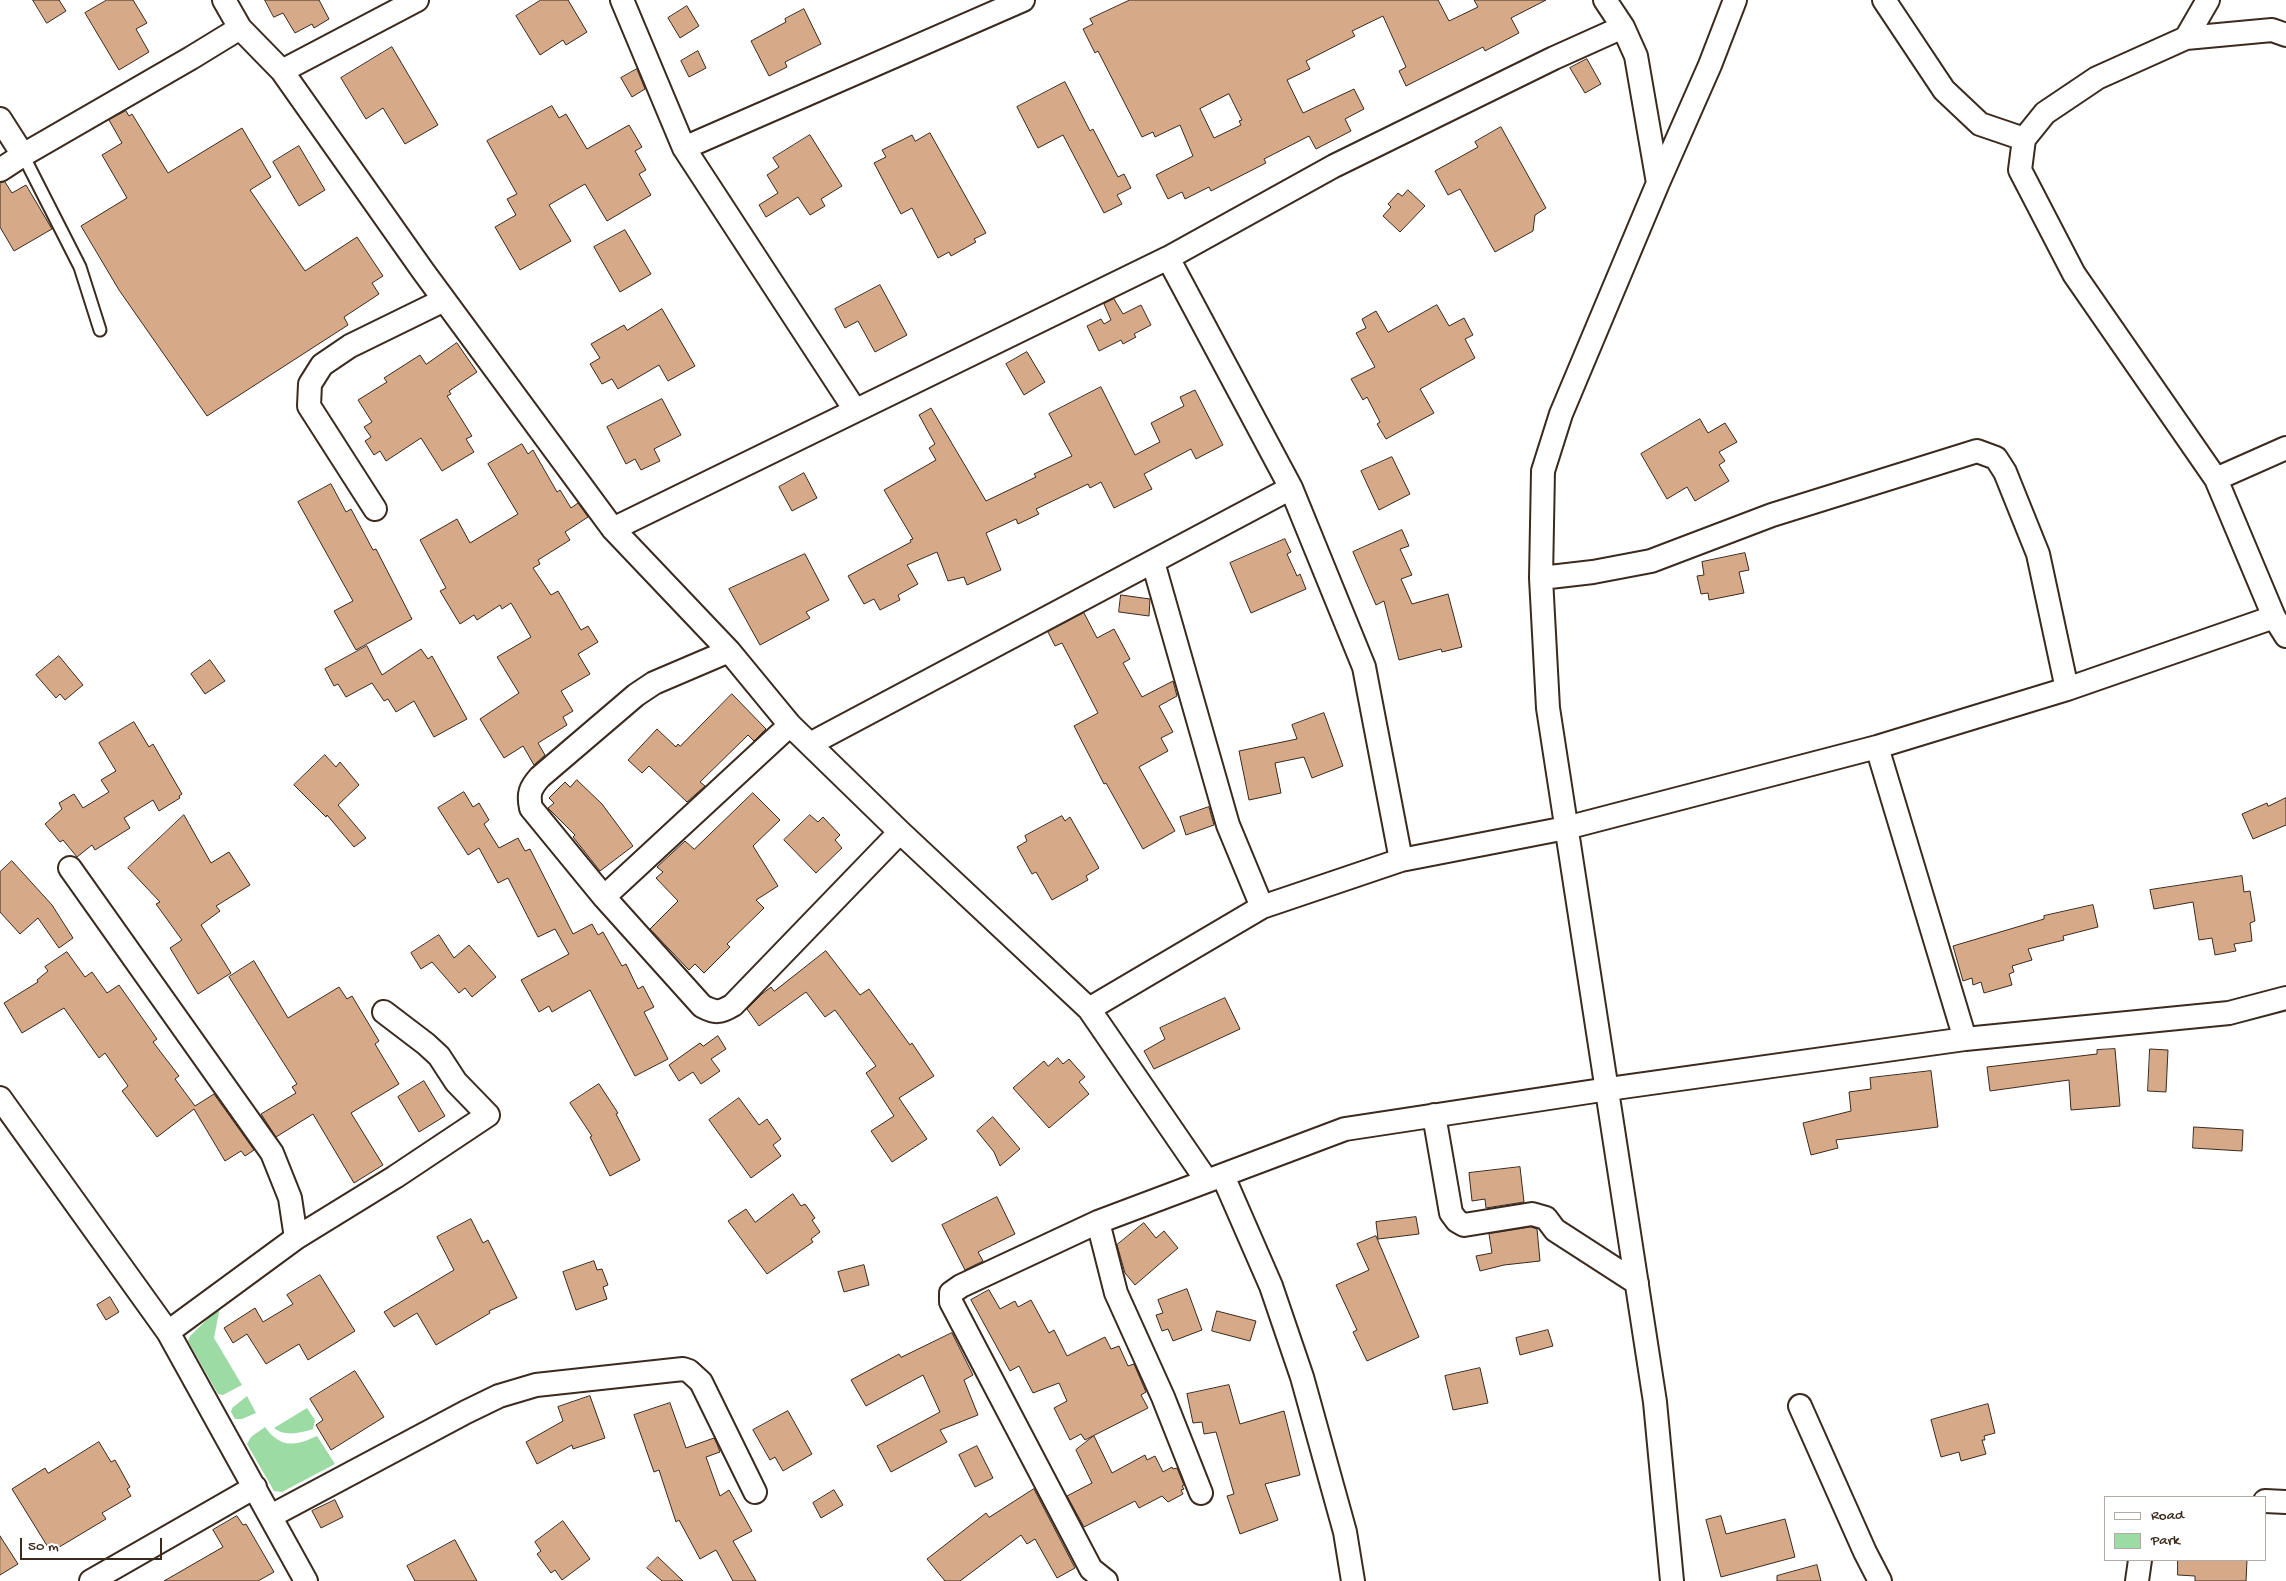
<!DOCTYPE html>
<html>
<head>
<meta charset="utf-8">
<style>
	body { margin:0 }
	#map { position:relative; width:2286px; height:1581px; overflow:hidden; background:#fff; font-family:"Gochi Hand",sans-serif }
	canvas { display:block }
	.legend { position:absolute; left:2104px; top:1496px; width:162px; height:65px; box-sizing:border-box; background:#fff; border:1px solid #b1aaa5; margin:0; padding:6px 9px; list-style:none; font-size:15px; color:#3b2a1e }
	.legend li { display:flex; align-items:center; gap:10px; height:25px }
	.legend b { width:25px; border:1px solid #b1aaa5 }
	.scale { position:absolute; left:20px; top:1538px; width:142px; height:22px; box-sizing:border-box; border:2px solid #3b2a1e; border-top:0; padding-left:6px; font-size:15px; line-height:18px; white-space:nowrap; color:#3b2a1e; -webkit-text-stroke:4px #fff; paint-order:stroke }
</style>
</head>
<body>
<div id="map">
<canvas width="2286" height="1581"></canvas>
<ul class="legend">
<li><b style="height:6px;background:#fff"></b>Road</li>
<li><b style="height:14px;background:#9ddba4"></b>Park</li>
</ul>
<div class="scale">50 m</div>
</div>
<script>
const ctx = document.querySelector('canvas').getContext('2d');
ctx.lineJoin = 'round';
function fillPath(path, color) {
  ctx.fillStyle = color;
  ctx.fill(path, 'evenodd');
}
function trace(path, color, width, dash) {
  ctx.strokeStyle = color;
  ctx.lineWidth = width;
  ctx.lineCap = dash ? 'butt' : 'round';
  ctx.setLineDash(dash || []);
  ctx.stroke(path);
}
fillPath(new Path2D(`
	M220,1307L214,1338L242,1385L223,1395L218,1394L188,1341L190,1336Z
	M247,1396L256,1413L242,1419H235L231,1412L232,1408Z
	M307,1408L315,1420L313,1429C300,1433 285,1437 274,1428Z
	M265,1427C281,1449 295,1446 317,1436L335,1464L282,1492L274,1491L247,1444L251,1437Z`), '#9ddba4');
const building = new Path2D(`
	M33,0H59L66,11L47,23Z
	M107,0H133L147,23L136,29L149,52L119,70L85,13Z
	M265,0H319L329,19L314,28L312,24L295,33L283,13L274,17Z
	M541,0H568L587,32L566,45L563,40L540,55L516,16Z
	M1130,0H1438L1449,21L1478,7L1474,0H1546L1511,18L1519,33L1485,51L1483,47L1406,86L1399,71L1406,67L1383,16L1352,31L1355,36L1306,61L1310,69L1287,80L1303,113L1354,89L1364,109L1345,119L1351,131L1316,149L1309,136L1264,159L1266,163L1211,191L1209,187L1185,199L1182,192L1168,199L1156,175L1193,156L1180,125L1155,137L1153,132L1142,137L1098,51L1095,53L1083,29L1093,24L1090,19ZM1229,94L1242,120L1239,121L1241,125L1214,138L1200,109Z
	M687,6L699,26L680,38L668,18Z
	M804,9L821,44L785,62L787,67L769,76L751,41L786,22L785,19Z
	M392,47L438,125L405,144L383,108L366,119L341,78Z
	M698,51L706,68L689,77L681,61Z
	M1587,59L1601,84L1585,93L1570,68Z
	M637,69L645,89L632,97L621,78Z
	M1065,82L1090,131L1093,129L1118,177L1124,174L1131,188L1117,195L1122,204L1104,213L1063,135L1038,148L1017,107Z
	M552,106L559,118L566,114L587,149L629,125L642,147L635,151L646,170L639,174L651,195L607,221L585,184L549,205L571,241L520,270L495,227L516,215L507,199L517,194L487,141Z
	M126,111L129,116L132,114L168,173L242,128L271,177L250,190L305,271L357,237L383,276L372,283L379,294L344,317L348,325L207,416L119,290L81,226L127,198L102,155L122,143L109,120Z
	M1501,127L1546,208L1535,215L1533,231L1495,252L1460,189L1448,195L1435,171L1478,147L1475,142Z
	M930,133L986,233L974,239L976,242L951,256L949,252L938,258L912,208L901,214L874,163L886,157L882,150L912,135L915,141Z
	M810,135L842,186L821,199L825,206L810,215L798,197L766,217L759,205L778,193L767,175L779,167L773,158Z
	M299,146L325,190L299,206L273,162Z
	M5,182L12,193L26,185L52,229L14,251L0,227V183Z
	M1408,190L1425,206L1400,232L1383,216L1391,207L1388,204L1398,193L1402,196Z
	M625,230L651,274L620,292L594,247Z
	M880,285L907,335L875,352L858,321L845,328L835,309Z
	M1114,299L1123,314L1141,305L1151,325L1134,334L1136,337L1123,344L1121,340L1099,351L1087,326L1101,319L1104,324L1111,320L1104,304Z
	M1437,305L1449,326L1464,318L1473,335L1465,339L1475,358L1420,389L1434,413L1386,439L1377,424L1380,422L1367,397L1363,400L1351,379L1375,367L1356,333L1366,328L1362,319L1376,311L1388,332Z
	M662,309L695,366L668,381L659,365L618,389L612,379L602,384L590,364L600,358L591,344L624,325L627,330Z
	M457,343L477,372L449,391L451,394L447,396L472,436L466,439L474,452L442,471L421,438L386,461L380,451L374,455L365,441L371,437L364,427L372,422L358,400L387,382L384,378L420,355L426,364Z
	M1027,352L1045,382L1024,395L1006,364Z
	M1101,387L1135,455L1160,442L1151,423L1184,406L1180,397L1195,390L1223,445L1196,459L1191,449L1144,474L1152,489L1114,508L1101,482L1090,488L1088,484L1036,509L1039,514L1018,524L1016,519L986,533L1001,570L967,585L964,577L948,581L937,552L907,565L918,584L898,595L900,600L880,610L874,599L864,604L848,576L911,542L910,540L913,539L884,490L936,460L929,448L935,444L919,415L931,408L986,501L1036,477L1034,474L1072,456L1049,414Z
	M662,399L681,435L654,449L660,461L641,470L635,459L626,464L607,427Z
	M1700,419L1708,433L1725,423L1737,442L1719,452L1725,461L1719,465L1729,481L1695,501L1687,487L1667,499L1641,454Z
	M522,444L528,454L533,450L557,492L560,490L571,508L578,503L588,517L565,532L570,540L538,560L540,564L533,568L551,595L558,591L581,630L588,626L598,642L578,654L590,674L561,691L573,711L563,717L567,725L538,743L545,755L534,765L523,746L504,758L480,719L519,693L497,657L531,637L511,603L502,609L500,605L477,620L474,615L460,624L440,591L446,588L420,540L457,519L470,543L518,514L488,464Z
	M1392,457L1410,494L1379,510L1361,471Z
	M804,473L817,498L792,511L779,487Z
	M331,484L346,512L351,509L373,550L376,549L412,619L356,650L334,611L353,601L298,502Z
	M1402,530L1409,546L1400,549L1412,575L1401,579L1412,604L1448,594L1462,647L1442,652L1441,649L1399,660L1384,601L1376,605L1353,552Z
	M1285,539L1291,552L1287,554L1297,576L1300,574L1306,589L1251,613L1230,563Z
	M1745,553L1749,570L1739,572L1744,593L1709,600L1708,593L1701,594L1697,576L1704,575L1702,562Z
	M805,554L829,600L806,612L810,618L760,645L729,589Z
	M1121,595L1150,599L1149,616L1119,612Z
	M1084,613L1097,638L1114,629L1130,659L1123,663L1142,697L1173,681L1177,696L1159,706L1173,732L1161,738L1168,751L1139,767L1175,831L1143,849L1106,783L1104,784L1074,726L1098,713L1062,643L1055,646L1048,632Z
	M367,646L382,675L421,649L428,659L432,656L467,719L434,737L414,701L396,712L388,699L384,701L372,683L346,697L338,684L334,686L325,669Z
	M59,656L83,685L65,700L60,694L56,698L36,675Z
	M210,660L225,681L205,694L191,674Z
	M732,694L766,729L754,741L748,735L700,782L705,786L687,802L649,766L642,773L628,760L657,729L676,747L678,744L680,746Z
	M1324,713L1343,766L1312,778L1304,757L1275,763L1281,793L1249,800L1239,751L1297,739L1292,725Z
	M134,722L149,747L153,744L182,794L179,796L180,798L159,811L153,800L124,818L130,828L95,850L92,845L77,857L63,840L60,842L45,824L62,809L59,803L74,794L83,808L109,792L101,780L116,771L99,743Z
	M325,755L336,767L340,762L359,785L338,805L366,838L354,847L327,815L326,817L294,785Z
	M577,780L602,804L633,846L600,871L573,837L575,835L548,808L554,803L549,798L565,782L570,787Z
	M464,792L473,807L479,803L489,820L484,824L499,848L518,838L525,851L530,849L573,934L592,924L598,935L603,932L622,966L626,964L638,989L643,986L654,1007L644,1012L668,1059L635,1076L590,990L552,1012L549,1006L539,1012L521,980L569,954L555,929L538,937L508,878L498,883L479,848L468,855L438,808Z
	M753,793L780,820L753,846L778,886L756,900L764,908L727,944L730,947L704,973L695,964L689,970L650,929L678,901L656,878L663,872L657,867L685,841L694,849Z
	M2286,798V825L2253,839L2242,814L2267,803L2268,806Z
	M1209,807L1214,825L1186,835L1180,817Z
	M184,815L211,863L229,852L250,885L216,906L220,911L201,925L231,973L198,994L170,948L182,940L156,904L160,902L128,868Z
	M810,815L818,822L823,817L840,835L835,840L842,848L816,873L784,840Z
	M1062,816L1065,821L1070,817L1099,868L1086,876L1088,880L1052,900L1036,872L1032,874L1017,847L1027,841L1025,836Z
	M12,861L52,905L73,938L59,948L38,918L20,934L0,912V872Z
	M2242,876L2244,892L2250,891L2255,921L2250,923L2252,941L2234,944L2236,951L2215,955L2212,938L2199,940L2193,902L2154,909L2150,890Z
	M2093,905L2098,927L2063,936L2064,940L2028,949L2032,960L2012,966L2014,972L2009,974L2012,985L1984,993L1981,982L1973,985L1972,978L1963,981L1953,946L2044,919V916Z
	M439,935L454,958L469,945L496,977L472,997L465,988L459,993L432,962L421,969L411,953Z
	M826,951L860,995L869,989L910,1045L912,1043L934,1076L899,1098L927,1139L892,1162L871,1131L894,1116L866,1073L876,1066L835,1010L825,1017L806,992L759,1026L747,1009L762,994L771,987L774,991Z
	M67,952L85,977L92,972L107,993L119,985L157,1039L153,1042L179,1076L175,1079L195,1106L214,1094L254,1150L245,1156L241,1151L225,1161L194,1109L157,1137L122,1091L128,1086L105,1053L99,1058L64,1008L22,1033L4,1003L38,982L37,980L48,971L45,967Z
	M254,961L288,1018L339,987L347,999L352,996L379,1041L375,1044L399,1084L351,1113L383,1165L354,1183L313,1114L276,1137L261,1114L296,1093L292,1087L297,1084L229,977Z
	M1225,998L1240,1029L1154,1069L1144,1051L1165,1039L1160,1028Z
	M718,1036L726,1049L711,1059L720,1071L701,1084L693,1072L679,1081L669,1065L700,1043L703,1046Z
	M2115,1049L2120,1106L2071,1110L2069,1080L1990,1091L1987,1067L2097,1054V1050Z
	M2150,1049L2168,1050L2166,1092L2148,1091Z
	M1058,1058L1063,1064L1069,1059L1085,1077L1079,1082L1089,1094L1049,1128L1013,1088L1044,1061L1048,1066Z
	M1931,1071L1938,1127L1836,1140L1838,1148L1811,1155L1803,1123L1851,1111L1849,1092L1871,1089L1870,1078Z
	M424,1081L445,1116L419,1132L398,1097Z
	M599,1084L618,1113L616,1114L640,1160L610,1176L590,1137L592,1136L570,1103Z
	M739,1098L759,1125L767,1119L781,1139L773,1145L781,1156L751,1178L709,1120Z
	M993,1117L1020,1149L1000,1166L994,1152L977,1131Z
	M2194,1127L2243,1130L2242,1151L2193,1148Z
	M1520,1167L1524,1202L1486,1208L1485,1199L1472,1201L1469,1173Z
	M793,1194L801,1206L805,1204L815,1218L812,1220L820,1232L811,1239L813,1242L767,1274L728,1221L746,1209L755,1222Z
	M997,1197L1015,1234L978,1252L983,1261L965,1270L942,1225Z
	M1416,1217L1419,1234L1378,1239L1376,1222Z
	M471,1219L483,1243L488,1240L517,1298L489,1311L490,1313L436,1345L417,1313L394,1327L384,1312L454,1270L437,1237Z
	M1144,1223L1156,1238L1164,1231L1178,1248L1135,1285L1125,1273L1117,1245Z
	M1531,1227L1537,1229L1540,1261L1504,1265L1480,1271L1476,1256L1492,1253L1489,1234Z
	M1376,1236L1419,1337L1367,1361L1353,1332L1357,1330L1336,1285L1369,1270L1357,1244Z
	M594,1261L597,1270L602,1269L608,1285L603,1287L607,1299L576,1310L563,1272Z
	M864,1265L869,1285L844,1292L838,1272Z
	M320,1275L355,1331L308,1360L299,1344L266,1364L247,1334L233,1343L224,1328L255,1308L263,1322L293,1304L287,1295Z
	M1187,1289L1202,1330L1173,1341L1168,1329L1162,1331L1156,1315L1163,1313L1158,1300Z
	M989,1290L1000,1309L1015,1301L1018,1307L1031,1300L1049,1333L1054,1330L1067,1356L1105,1337L1111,1349L1119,1346L1128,1366L1134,1364L1146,1392L1141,1395L1148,1408L1085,1440L1081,1434L1070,1440L1054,1408L1067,1401L1059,1383L1033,1393L1019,1366L1010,1371L971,1300Z
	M110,1297L119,1312L106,1320L97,1305Z
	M1217,1311L1256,1321L1250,1341L1212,1331Z
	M1548,1330L1553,1346L1520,1355L1516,1338Z
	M952,1333L973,1375L964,1380L978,1415L940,1430L947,1442L891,1472L877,1446L940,1412L923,1375L866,1406L851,1380L899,1354L901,1357Z
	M1480,1368L1488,1403L1453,1410L1445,1376Z
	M355,1371L384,1417L331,1450L316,1425L323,1420L310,1399Z
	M1229,1385L1240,1424L1284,1411L1300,1475L1265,1484L1278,1520L1240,1534L1227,1496L1234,1494L1216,1432L1204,1434L1202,1422L1193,1423L1187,1394Z
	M590,1396L605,1438L573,1449L572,1445L537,1464L526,1442L563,1421L558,1407Z
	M670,1403L686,1448L714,1438L717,1444L720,1452L706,1457L720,1496L729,1490L752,1531L733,1541L756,1581H733L716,1550L700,1559L679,1520L676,1522L659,1470L654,1472L634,1415Z
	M1988,1404L1995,1433L1984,1436L1985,1440H1982L1986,1454L1961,1461L1959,1452L1941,1457L1931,1420Z
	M788,1411L812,1454L783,1471L775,1457L770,1460L753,1430Z
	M1094,1436L1112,1473L1145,1455L1147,1460L1155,1456L1163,1472L1172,1467L1173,1469L1177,1468L1184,1485L1182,1486L1184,1489L1181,1490L1183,1494L1168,1502L1162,1496L1139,1508L1135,1501L1084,1527L1067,1496L1092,1483L1076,1450Z
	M99,1442L111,1462L115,1460L130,1487L127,1489L131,1496L102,1513L106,1519L51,1552L12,1489L45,1468L48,1473Z
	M977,1446L993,1478L975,1487L959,1455Z
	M1034,1489L1075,1568L1057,1578L1035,1539L1027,1544L1021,1535L960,1581H945L927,1559L986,1513L989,1517Z
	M834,1490L843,1505L821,1518L813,1503Z
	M335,1500L343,1517L321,1528L312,1511Z
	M237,1516L243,1525L246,1524L274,1572L258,1581H164L223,1547L213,1530Z
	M1721,1516L1726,1534L1785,1519L1795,1557L1721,1577L1706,1520Z
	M563,1521L590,1559L562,1580L555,1570L551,1573L537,1554L541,1551L535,1542Z
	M0,1536L18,1564L0,1575Z
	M455,1540L477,1581H415L407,1566Z
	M658,1557L683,1581H662L647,1568Z
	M2178,1560H2247L2246,1581H2195V1576L2178,1575Z
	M1817,1565L1821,1581H1777V1576Z`);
fillPath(building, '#d6aa88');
trace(building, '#3b2a1e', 1);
const service = new Path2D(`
	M23,155L80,267L100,330`);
const minor = new Path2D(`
	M224,0L240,28L282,71L423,271L613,529L729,651L790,725L900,832L1089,1009L1207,1181L1345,1129L1608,1089L1965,1039L2229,1013L2286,998
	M622,0L684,148L855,410
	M1605,0L1623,27L1636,56L1658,183
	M1884,0L1944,90L1980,124L2024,139
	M2286,35L2272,30L2186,38L2097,78L2045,113L2024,139L2020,170L2074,274L2216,479L2274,617L2286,636
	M2186,38L2208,0
	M282,71L417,0
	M0,119L23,155
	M684,148L1023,0
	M0,170L23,155L191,58L240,28
	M1168,258L1291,488L1364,667L1401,860
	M2216,479L2286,448
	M375,509L309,406L310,384L322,365L350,346L444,300
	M613,529L1168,258L1334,166L1554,58L1623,27
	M1153,562L1228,825L1262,907
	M1541,578L1593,572L1651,561L1772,515L1977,451L1996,458L2005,472L2038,554L2067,689
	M729,651L654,683L636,695L540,777C530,788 528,794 531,808L604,897L702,1006C715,1013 720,1013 733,1005L900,832
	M810,744L1291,488
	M1877,747L1965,1039
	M70,868L272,1153L290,1198L296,1238
	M604,897L790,725
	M1089,1009L1262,907L1401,860L1566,828L1877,747L2067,689L2274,617
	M0,1098L168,1332L306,1581
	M1434,1115L1451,1213L1457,1221L1464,1225L1532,1214L1546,1218L1555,1230L1637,1283
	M1223,1176L1271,1286L1302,1377L1345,1532L1353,1581
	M1098,1222L1116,1293L1163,1397L1201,1493
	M168,1332L296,1238L395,1177L488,1115L456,1082L439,1056L426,1044L384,1012
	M1800,1406L1865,1552L1880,1581
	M2265,1501L2286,1502
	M271,1516L466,1412L499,1396L536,1385L683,1369L689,1371L701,1382L755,1492
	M91,1581L255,1487
	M1106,1581L1091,1569L951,1302V1293L961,1286L1098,1222L1207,1181
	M1672,1581L1655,1402L1548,708L1541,578L1543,471L1561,414L1658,183L1710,65L1735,0
	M2137,1581L2140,1560`);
trace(service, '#3b2a1e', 15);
trace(minor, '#3b2a1e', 26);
trace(service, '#fff', 11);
trace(minor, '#fff', 22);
</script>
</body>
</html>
